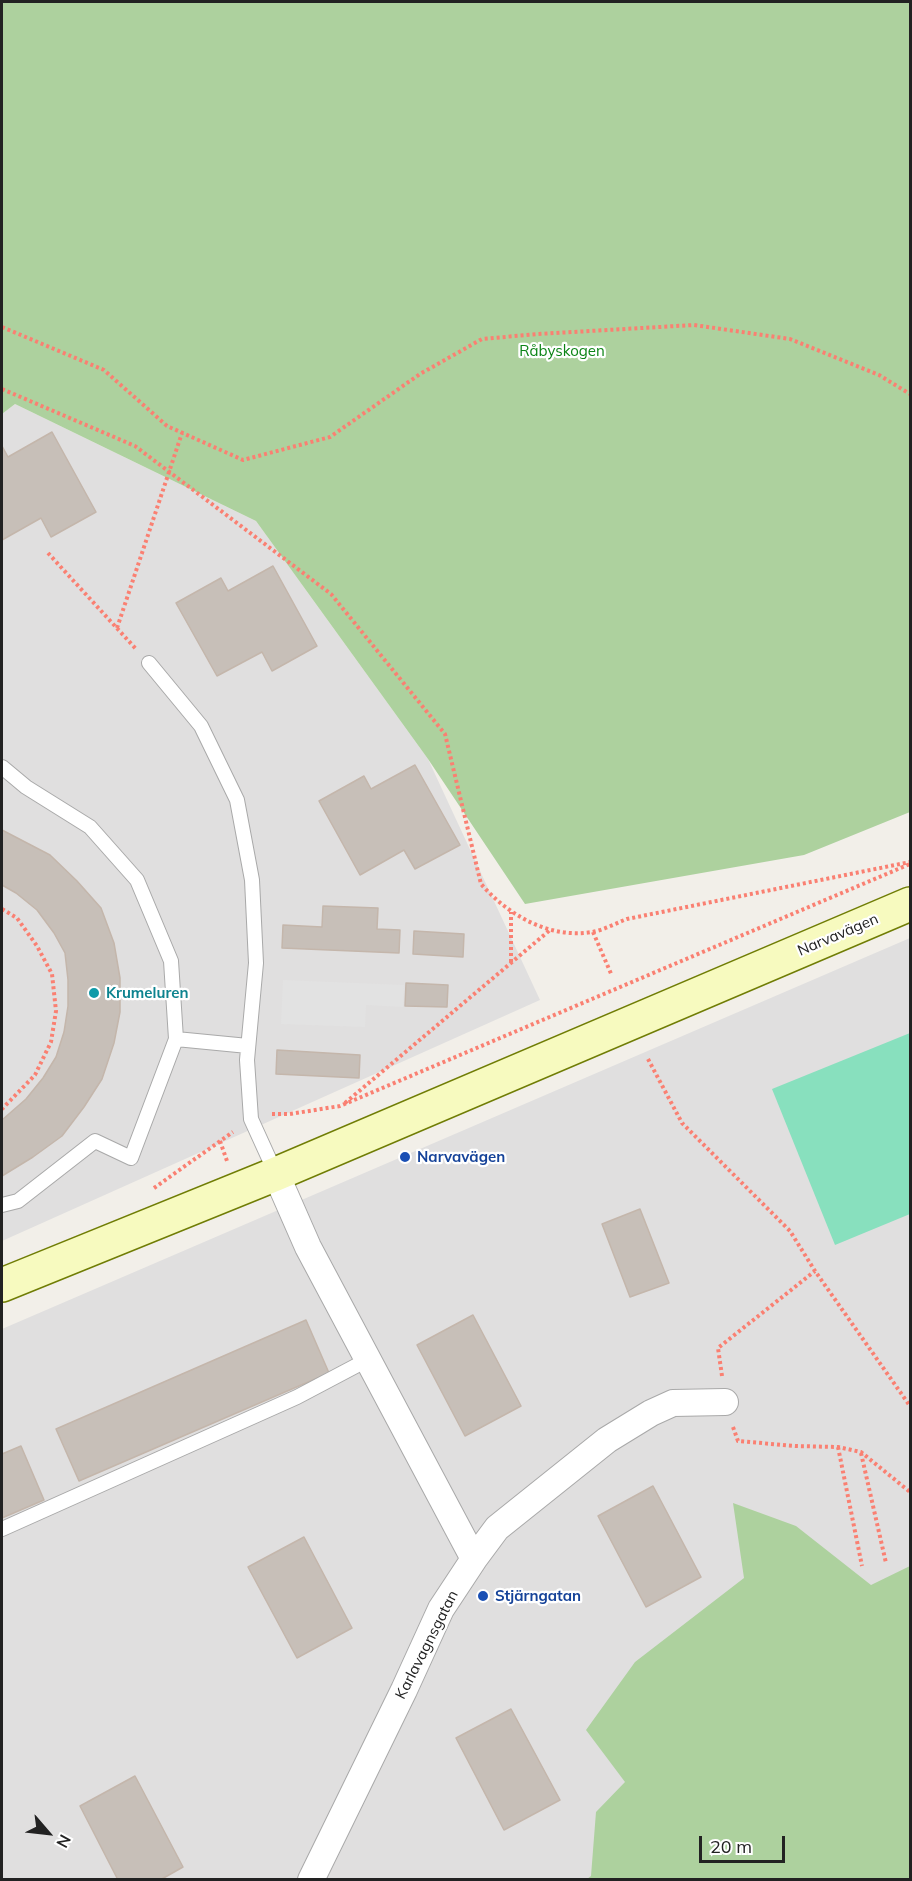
<!DOCTYPE html>
<html>
<head>
<meta charset="utf-8">
<style>
	body { margin:0 }
	#map { position:relative; width:912px; height:1881px; overflow:hidden; background:#f2efe9; font-family:Mulish,sans-serif }
	canvas { display:block }
	.frame { position:absolute; inset:0; border:3px solid #222; pointer-events:none }
	.north { position:absolute; left:18px; top:1803px; width:60px; height:60px; -webkit-text-stroke:4px #fff; paint-order:stroke; rotate:118deg; font-size:16px; font-weight:700; line-height:24px; text-align:center; color:#222 }
	.north::after { content:''; display:block; margin:auto; width:21px; height:27px; background:#222; clip-path:polygon(50% 0,100% 100%,50% 72%,0 100%) }
	.scale { position:absolute; left:699px; top:1836px; width:86px; height:27px; box-sizing:border-box; border:3px solid #222; border-top:0; padding-left:8px; font-size:18px; line-height:21px; white-space:nowrap; color:#222; -webkit-text-stroke:4px #fff; paint-order:stroke }
</style>
</head>
<body>
<div id="map">
<canvas width="912" height="1881"></canvas>
<div class="frame"></div>
<div class="north">N</div>
<div class="scale">20 m</div>
</div>
<script>
const ctx = document.querySelector('canvas').getContext('2d');
ctx.lineJoin = 'round';
function fillPath(path, color) {
  ctx.fillStyle = color;
  ctx.fill(path, 'evenodd');
}
function trace(path, color, width, dash) {
  ctx.strokeStyle = color;
  ctx.lineWidth = width;
  ctx.lineCap = dash ? 'butt' : 'round';
  ctx.setLineDash(dash || []);
  ctx.stroke(path);
}
function drawText(font, color, halo, rows, align = 'center') {
  ctx.font = font + ' Mulish,sans-serif';
  ctx.lineWidth = 4.5;
  ctx.setLineDash([]);
  ctx.textBaseline = 'middle';
  ctx.strokeStyle = halo;
  ctx.fillStyle = color;
  for (const [text, x, y, turn = 0] of rows) {
    ctx.save();
    ctx.translate(x, y);
    ctx.rotate((+turn || 0) * Math.PI / 180);
    ctx.textAlign = isNaN(turn) ? turn : align;
    if (halo) ctx.strokeText(text, 0, 0);
    ctx.fillText(text, 0, 0);
    ctx.restore();
  }
}
fillPath(new Path2D(`
	M15,404L256,521L428,759L540,1000L2,1241V414Z
	M910,938V1879H2V1329Z`), '#e0dfdf');
fillPath(new Path2D(`
	M2,2H910V812L804,855L525,904L428,759L256,521L15,404L2,414Z
	M733,1503L796,1526L871,1585L910,1566V1879H587L591,1876L596,1812L625,1782L586,1730L635,1662L744,1578Z`), '#add19e');
fillPath(new Path2D(`
	M910,1033V1214L835,1245L772,1089Z`), '#88e0be');
fillPath(new Path2D(`
	M283,980L404,985L403,1007L366,1005L365,1027L281,1024Z`), '#e2e2e2');
const building = new Path2D(`
	M52,432L96,512L51,537L41,518L2,540V446L8,457Z
	M273,566L317,646L272,671L262,652L217,676L176,603L221,578L228,591Z
	M415,765L460,845L415,869L404,850L360,875L319,801L364,776L371,789Z
	M2,830L50,855L77,881L101,908L114,943L120,978V1012L114,1043L102,1079L84,1107L62,1136L33,1157L2,1176V1120L26,1099L43,1078L56,1057L64,1032L68,1006V980L65,953L54,933L37,910L16,893L2,885Z
	M323,906L378,908L377,929L400,930L399,953L282,948L283,925L322,927Z
	M414,931L464,934L463,957L413,954Z
	M406,983L448,985L447,1007L405,1006Z
	M277,1050L360,1055L359,1078L276,1074Z
	M640,1209L669,1283L630,1297L602,1224Z
	M473,1315L521,1406L465,1436L417,1345Z
	M306,1320L329,1373L79,1481L56,1429Z
	M21,1446L44,1500L2,1518V1454Z
	M653,1486L701,1577L646,1607L598,1516Z
	M304,1537L352,1628L297,1658L248,1567Z
	M511,1709L560,1800L504,1830L456,1738Z
	M135,1776L183,1867L160,1880H118L80,1806Z`);
fillPath(building, '#c7bfb8');
trace(building, '#c4b6ab', 1.5);
const service = new Path2D(`
	M149,663L201,726L237,800L252,880L256,963L247,1060L251,1119L276,1174
	M2,767L26,787L90,827L137,880L171,961L176,1039L131,1158L95,1141L18,1201L2,1205
	M176,1039L248,1046
	M2,1529L297,1397L367,1360`);
const minor = new Path2D(`
	M276,1174L308,1247L474,1559
	M311,1880L404,1690L441,1609L474,1559L497,1528L607,1440L651,1413L673,1403L725,1402`);
const secondary = new Path2D(`
	M2,1285L276,1174L910,904`);
trace(service, '#a9a9a9', 16);
trace(minor, '#a9a9a9', 28);
trace(secondary, '#707d05', 36);
trace(new Path2D(`
	M2,327L104,370L167,426L243,460L330,437L420,374L482,339L538,334L694,325L790,339L879,375L910,394
	M2,389L135,446L331,594L445,734L481,884C508,915 549,939 592,932C604,930 616,923 627,919L910,862
	M48,553L136,649
	M117,628L182,433
	M2,909L17,918L37,946L52,974L56,1011L51,1042L35,1075L2,1109
	M593,932L612,976
	M511,962V912
	M648,1059L682,1123L790,1231L815,1271L910,1406
	M345,1103L550,930
	M272,1114H290L340,1106L910,864
	M220,1141L227,1161
	M154,1188L233,1132
	M722,1376L718,1348L815,1271
	M733,1427L738,1441L795,1446L838,1447L861,1452L910,1492
	M838,1447L862,1566
	M861,1453L886,1563`), '#fa8072', 4, [3, 3]);
trace(service, '#fff', 14);
trace(minor, '#fff', 26);
trace(secondary, '#f7fabf', 33);
for (const [x, y, r, color] of [
	[94,993,6,"#0f9aa8"],
	[405,1157,6,"#1a4fb4"],
	[483,1596,6,"#1a4fb4"]
]) {
  const dot = new Path2D();
  dot.arc(x, y, r, 0, 2 * Math.PI);
  ctx.fillStyle = color;
  ctx.fill(dot);
  trace(dot, '#fff', 2);
}
drawText('15px', '#0c8416', '#fff', [
	["Råbyskogen",562,351]
]);
drawText('15px', '#222', '#fff', [
	["Narvavägen",838,935,-23],
	["Karlavagnsgatan",427,1645,-63]
]);
drawText('bold 15px', '#0d838f', '#fff', [
	["Krumeluren",106,993]
], 'left');
drawText('bold 15px', '#164399', '#fff', [
	["Narvavägen",417,1157],
	["Stjärngatan",495,1596]
], 'left');
</script>
</body>
</html>
